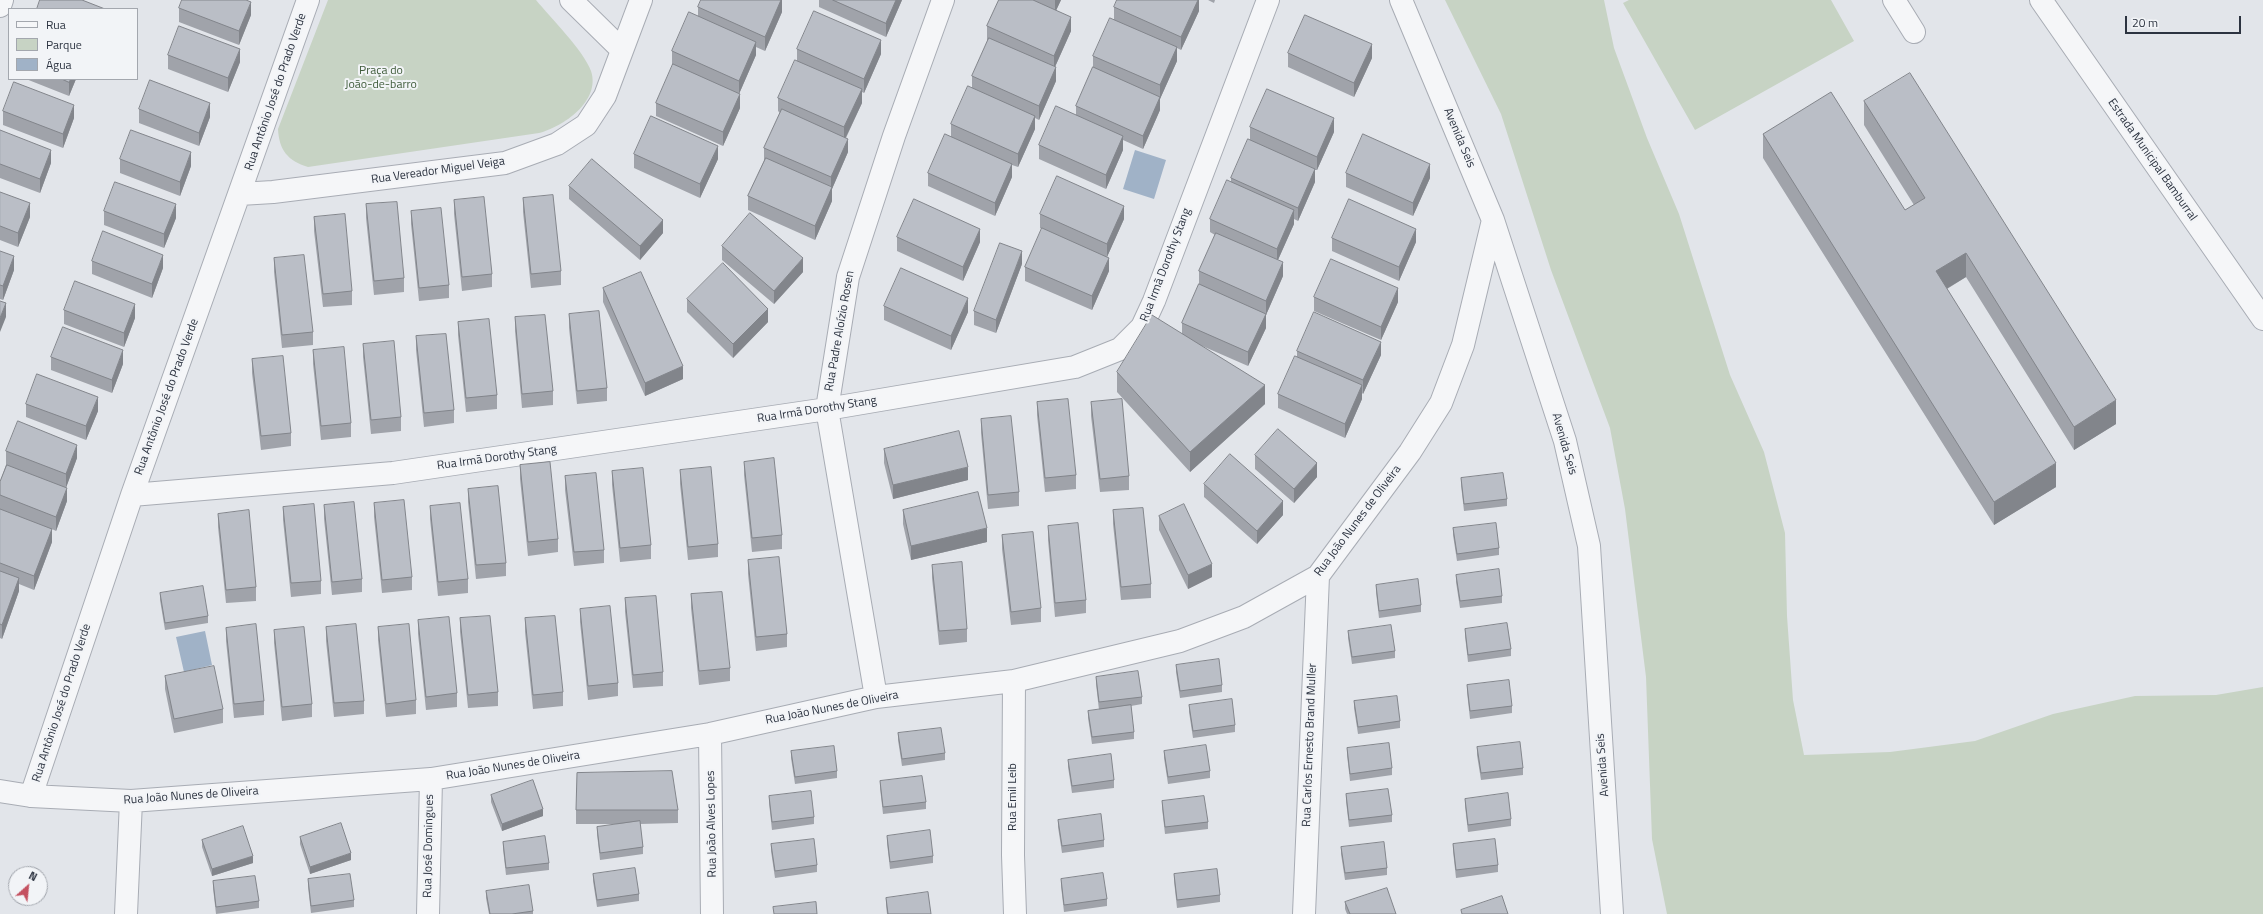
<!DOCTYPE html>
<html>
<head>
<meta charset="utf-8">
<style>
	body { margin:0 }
	#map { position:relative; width:2263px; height:914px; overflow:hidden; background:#e2e5ea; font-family:"Titillium Web",sans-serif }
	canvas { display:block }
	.legend { position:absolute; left:8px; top:8px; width:130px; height:72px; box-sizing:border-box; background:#f2f4f7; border:1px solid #a3a7ae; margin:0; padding:5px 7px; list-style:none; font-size:12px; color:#2c3340 }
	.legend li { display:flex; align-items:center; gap:8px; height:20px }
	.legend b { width:20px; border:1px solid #a3a7ae }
	.north { position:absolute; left:8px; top:866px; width:40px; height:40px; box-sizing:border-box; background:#f2f4f7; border:1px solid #a3a7ae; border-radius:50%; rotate:27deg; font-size:11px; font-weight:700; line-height:16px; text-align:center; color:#2c3340 }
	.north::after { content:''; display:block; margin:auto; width:14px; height:18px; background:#c45160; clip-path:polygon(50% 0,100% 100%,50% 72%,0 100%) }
	.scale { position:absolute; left:2125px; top:16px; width:116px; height:18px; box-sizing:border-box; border:2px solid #2c3340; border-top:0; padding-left:5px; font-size:12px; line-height:14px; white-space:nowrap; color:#2c3340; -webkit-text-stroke:3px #f2f4f7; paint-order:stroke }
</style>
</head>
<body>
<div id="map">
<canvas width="2263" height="914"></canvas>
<ul class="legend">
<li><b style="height:5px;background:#f5f6f8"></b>Rua</li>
<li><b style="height:11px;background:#c7d3c4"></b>Parque</li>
<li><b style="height:11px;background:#a0b2c7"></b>Água</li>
</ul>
<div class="north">N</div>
<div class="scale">20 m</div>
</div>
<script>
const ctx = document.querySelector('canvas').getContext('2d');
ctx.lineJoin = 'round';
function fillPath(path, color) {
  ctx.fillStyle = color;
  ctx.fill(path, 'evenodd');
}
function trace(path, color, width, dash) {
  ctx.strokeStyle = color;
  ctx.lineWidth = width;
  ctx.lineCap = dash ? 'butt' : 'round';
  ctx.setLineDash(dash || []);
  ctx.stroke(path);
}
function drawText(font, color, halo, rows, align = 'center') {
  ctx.font = font + ' "Titillium Web",sans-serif';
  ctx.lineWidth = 4;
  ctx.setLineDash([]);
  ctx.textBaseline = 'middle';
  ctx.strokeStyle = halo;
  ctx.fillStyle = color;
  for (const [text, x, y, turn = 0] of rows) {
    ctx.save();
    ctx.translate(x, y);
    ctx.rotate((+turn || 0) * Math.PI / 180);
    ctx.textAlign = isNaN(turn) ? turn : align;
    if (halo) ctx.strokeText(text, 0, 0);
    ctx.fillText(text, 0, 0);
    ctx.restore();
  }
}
fillPath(new Path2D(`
	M328,0H536C550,17 584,51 591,71C601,101 563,127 539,133L308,167C288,161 279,150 278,129Z
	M1445,0H1604L1614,48L1647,138L1679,214L1730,375L1764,452L1785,533L1787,616L1793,700L1804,755L1890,752L1975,741L2053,714L2135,696L2216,695L2263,687V914H1667L1652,839L1646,677L1625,509L1610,428L1551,270L1501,114Z
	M1629,0H1831L1854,41L1695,130L1623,3Z`), '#c7d3c4');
fillPath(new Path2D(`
	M1135,150L1166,160L1154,199L1123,189Z
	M205,631L212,665L184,672L176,637Z`), '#a0b2c7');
const lane = new Path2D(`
	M1894,0L1914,32`);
const street = new Path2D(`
	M571,0L622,50
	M1401,0L1493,220L1565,441L1589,546L1612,914
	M2041,0L2263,319
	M0,6L2,0
	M240,194L273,192L505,163L557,144L586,125L605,96L641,0
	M132,495L393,473L827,409L1075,367L1120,349L1142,327L1154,301L1268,0
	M1014,681L1013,855L1015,914
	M876,697L827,409L848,277L894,136L943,0
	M710,734L712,914
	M0,791L31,796L131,801L431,779L710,734L876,697L1014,681L1180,641L1244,617L1318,576L1410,452L1441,403L1463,345L1493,220
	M31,796L132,495L308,0
	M126,914L131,801
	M428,914L431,779
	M1304,914L1318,576`);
trace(lane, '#a8acb4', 24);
trace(street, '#a8acb4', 24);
trace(lane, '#f5f6f8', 22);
trace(street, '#f5f6f8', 22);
fillPath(new Path2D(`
	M782,0V12L765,51L756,47V55L739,94L740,108L723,146L656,116V103L673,65H672V51L698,16V7Z
	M819,0H902L886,37L819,7Z
	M999,0H1061L1056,10L1071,31L1055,67L1056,81L1039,120L1035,118V129L1018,167L1012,165V177L995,216L928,186V173L951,137V124L972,88V76L988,40H987V26Z
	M1199,0V11L1181,50L1177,48V61L1160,99V110L1143,149L1123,140V150L1106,189L1039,159V145L1076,115V106L1093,67V56L1114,19V7Z
	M1208,0H1215L1214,3Z
	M179,8L251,15L239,45L179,22Z
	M797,49L881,54L864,93L862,92V103L846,138L848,152L832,189V201L815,240L748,210V196L764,161V148L780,113L778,111V98L797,61Z
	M1288,53L1372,58L1354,97L1288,67Z
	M168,55L240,62L228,92L168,69Z
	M26,79H76L69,96Z
	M1864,101L2116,424L2074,450L1966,277L1947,289L2056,487L1994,525L1763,158V134L1905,210L1914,205L1864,125Z
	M139,109L210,117L199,146L139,123Z
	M3,111L74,118L63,148L3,125Z
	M1250,127L1334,132L1317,170H1315V182L1298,221L1294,219V224L1278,260L1283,276L1266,315V328L1248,366L1200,345L1265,404L1190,472L1117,392V372L1182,333V323L1199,284V271L1215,235L1210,232V219L1231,182V178L1250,140Z
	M0,130L51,163L40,193L0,178Z
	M634,154L718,159L700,198L634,168Z
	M120,159L191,166L180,196L120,173Z
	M1346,173L1430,178L1413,216L1346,187Z
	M569,186L663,233L640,260L569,199Z
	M0,192L30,217L18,247L0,240Z
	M523,198L561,271V285L531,288L523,212Z
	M454,200L492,274V287L462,291L454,214Z
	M366,204L404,278V292L374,295L366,218Z
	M104,211L176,218L164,248L104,225Z
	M411,211L449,285V298L419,301L411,224Z
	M1040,214L1124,219L1107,257L1109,271L1092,310L1025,281V267L1042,229L1040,228Z
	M314,217L352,291V305L323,307L314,231Z
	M897,237L980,242L963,281L897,251Z
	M1332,238L1416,242L1399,281L1332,251Z
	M722,246L803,272L774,304L722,260Z
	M0,251L14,270L3,300L0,299Z
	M274,258L313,332V345L282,348L274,272Z
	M92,261L163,268L152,298L92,274Z
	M1022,264L996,333L974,325V311Z
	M603,288L683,379L645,396L603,302Z
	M1314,297L1398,302L1381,340L1314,311Z
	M687,299L768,322L733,358L687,312Z
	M884,306L968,312L951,350L884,320Z
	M64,310L135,318L124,347L64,324Z
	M569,314L607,388V401L577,404L569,328Z
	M515,317L553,391V405L522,408L515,331Z
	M458,322L497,395V409L466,412L458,335Z
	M416,336L454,410V423L424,427L416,350Z
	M363,344L401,417V431L371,434L363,357Z
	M313,350L351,423V437L321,440L313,364Z
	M1297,351L1381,355L1363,394L1362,393V399L1345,438L1278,408V394L1297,356Z
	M51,357L123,364L112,393L51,370Z
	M252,359L291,433V446L261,450L252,373Z
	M1037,402L1076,475V489L1045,492L1037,415Z
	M1091,402L1129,476V490L1100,492L1091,416Z
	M26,404L98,411L86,440L26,417Z
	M981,419L1019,492V506L988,509L981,433Z
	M884,449L968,480L893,499L884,463Z
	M6,451L77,458L66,487L67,501L56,531L52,529V542L34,590L19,584V591L2,639L0,638V509L24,518L0,509V482L6,465Z
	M1255,455L1317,477L1294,503L1255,469Z
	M744,462L782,535V549L752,552L744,475Z
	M520,465L558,539V552L528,556L520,479Z
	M680,470L718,544V557L688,560L680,484Z
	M612,471L651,545V559L620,562L612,485Z
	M565,476L604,550V563L574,566L565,490Z
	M1461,478L1507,499V506L1464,511L1461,485Z
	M1204,484L1283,515L1257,544L1204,497Z
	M468,489L506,563V576L476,579L468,502Z
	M374,503L412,577V590L382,593L374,517Z
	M324,505L362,579V592L332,595L324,519Z
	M430,506L468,579V593L438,596L430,519Z
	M283,507L321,581V594L291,597L283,520Z
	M903,510L987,542L911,560L903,524Z
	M1113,510L1151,584V598L1121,600L1113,524Z
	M218,514L256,587V601L226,603L218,527Z
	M1159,516L1212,577L1188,589L1159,530Z
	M1048,526L1086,600V613L1055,617L1048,540Z
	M1453,528L1499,548V555L1457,561L1453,535Z
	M1002,535L1041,608V622L1011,625L1002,549Z
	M748,560L787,634V647L756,651L748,574Z
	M932,565L967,629V642L939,645L932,578Z
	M1456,575L1502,596V603L1460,608L1456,582Z
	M1376,585L1421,605V612L1379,618L1376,592Z
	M160,593L208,616V623L165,630L160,600Z
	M691,594L730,668V681L699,685L691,608Z
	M625,598L663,672V686L633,688L625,612Z
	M580,609L618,683V696L588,700L580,622Z
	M460,618L498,692V706L468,708L460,632Z
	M525,618L563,692V706L533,709L525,632Z
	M418,620L457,693V707L426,710L418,634Z
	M326,627L364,701V714L334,717L326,641Z
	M378,627L416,700V714L386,717L378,640Z
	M226,628L264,701V715L234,718L226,641Z
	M1465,629L1511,649V656L1468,662L1465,636Z
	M274,630L312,704V717L282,721L274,643Z
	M1348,631L1395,651V658L1352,664L1348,638Z
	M1176,665L1222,685V692L1180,698L1176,672Z
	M165,676L223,709V723L174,733L165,689Z
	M1096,677L1142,697V704L1131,706L1134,732V739L1092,744L1088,718V711L1099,710L1096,684Z
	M1467,685L1512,706V713L1470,719L1467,692Z
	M1354,701L1400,721V728L1358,734L1354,708Z
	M1189,705L1235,725V732L1193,738L1189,712Z
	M898,733L945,753V760L902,766L898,740Z
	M1477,747L1523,768V775L1481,780L1477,755Z
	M1347,748L1392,768V775L1350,781L1347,755Z
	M791,751L837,771V778L795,784L791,758Z
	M1164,751L1210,771V778L1168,784L1164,758Z
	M1068,760L1114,780V788L1072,793L1068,767Z
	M880,781L926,802V809L883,814L880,788Z
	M1346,794L1392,815V822L1349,827L1346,801Z
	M491,795L543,816L502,831L491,802Z
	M769,796L814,817V824L772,830L769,803Z
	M1465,799L1511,819V826L1468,832L1465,806Z
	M1162,801L1208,822V829L1165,834L1162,808Z
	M576,810H678V823L640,824L643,847V854L600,860L597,834V827L620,824H576Z
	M1058,820L1104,840V847L1062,853L1058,827Z
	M887,836L933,856V863L890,869L887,843Z
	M300,837L351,860L310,874L300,844Z
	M202,840L253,863L212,876L202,847Z
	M503,842L549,863V870L506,875L503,849Z
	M771,844L817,865V872L775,878L771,851Z
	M1453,844L1498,865V872L1456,878L1453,851Z
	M1341,847L1387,868V875L1345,880L1341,854Z
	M593,874L639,894V901L597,907L593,881Z
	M1174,874L1220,895V902L1177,908L1174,881Z
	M308,879L354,900V907L311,913L308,887Z
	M1061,879L1107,899V906L1064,912L1061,886Z
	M213,881L259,901V908L216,914L213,888Z
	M486,891L533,911V914H489L486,898Z
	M886,898L931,914H887L886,905Z
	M1345,902L1396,914H1347L1345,909Z`), '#a0a3aa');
fillPath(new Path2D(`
	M781,0H782V12L765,51V37Z
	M896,0H902L886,37V23Z
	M1055,0H1061L1055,13Z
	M1198,0H1199V11L1181,50V37Z
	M251,2V15L239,45V31Z
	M1071,17V31L1054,69V56Z
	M881,40V54L864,93V79Z
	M756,42V55L739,94V81Z
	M1372,44V58L1354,97V83Z
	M1177,47V61L1160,99V110L1143,149V136L1160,97V85Z
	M240,49V62L228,92V78Z
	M1056,67V81L1039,120V106Z
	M71,79H76L69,96V82Z
	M862,89V103L844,141V127Z
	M740,94V108L723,146V132Z
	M210,103V117L199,146V133Z
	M74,105V118L63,148V134Z
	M1035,116V129L1018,167V154Z
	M1334,118V132L1317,170V157Z
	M1123,136V150L1106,189V175Z
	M848,139V152L832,189V201L815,240V226L831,189V177Z
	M718,146V159L700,198V184Z
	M51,150V163L40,193V179Z
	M191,152V166L180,196V182Z
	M1012,164V177L995,216V203Z
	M1430,164V178L1413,216V203Z
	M1315,169V182L1298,221V208Z
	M30,203V217L18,247V233Z
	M176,204V218L164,248V234Z
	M1124,206V219L1107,257V244Z
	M1294,210V224L1277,262V249Z
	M663,220V233L640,260V246Z
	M980,229V242L963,281V267Z
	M1416,229V242L1399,281V267Z
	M1022,251V264L996,333V320Z
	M1966,253V277L1936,295V271Z
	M163,255V268L152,298V284Z
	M14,256V270L3,300V286Z
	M803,258V272L774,304V291Z
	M1109,258V271L1092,310V296Z
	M1283,262V276L1266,315V301Z
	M1398,288V302L1381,340V327Z
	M968,298V312L951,350V336Z
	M6,303V317L0,332V318Z
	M135,304V318L124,347V333Z
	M768,309V322L733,358V344Z
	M1266,314V328L1248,366V352Z
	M1381,342V355L1363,394V380Z
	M123,350V364L112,393V380Z
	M683,366V379L645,396V383Z
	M1265,385V404L1190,472V452Z
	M1362,385V399L1345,438V424Z
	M98,397V411L86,440V426Z
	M2116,400V424L2074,450V427Z
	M77,445V458L66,488V474Z
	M1317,463V477L1294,503V489Z
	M2056,463V487L1994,525V502Z
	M968,467V480L893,499V485Z
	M67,488V501L56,531V517Z
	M1283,501V515L1257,544V531Z
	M987,528V542L911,560V546Z
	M52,529V542L34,590V576Z
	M1212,564V577L1188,589V575Z
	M19,578V591L2,639V625Z
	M543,809V816L502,831V824Z
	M351,853V860L310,874V867Z
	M253,856V863L212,876V869Z`), '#82858b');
const building = new Path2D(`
	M40,0H82L105,9H37Z
	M182,0H246L251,2L239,31L179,8Z
	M701,0H781L765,37L698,7Z
	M833,0H896L886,23Z
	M999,0H1033L1071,17L1054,56L987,26Z
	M1117,0H1198L1181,37L1114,7Z
	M814,11L881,40L864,79L797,49Z
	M689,12L756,42L739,81L672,51Z
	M1305,15L1372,44L1354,83L1288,53Z
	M1110,18L1177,47L1160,85L1093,56Z
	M179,26L240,49L228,78L168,55Z
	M989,38L1056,67L1039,106L972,76Z
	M795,60L862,89L844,127L778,98Z
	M673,64L740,94L723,132L656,103Z
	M1093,67L1160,97L1143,136L1076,106Z
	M1910,73L2116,400L2074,427L1966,253L1936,271L2056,463L1994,502L1763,134L1831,92L1905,210L1925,198L1864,101Z
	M62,79H71L69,82Z
	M150,80L210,103L199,133L139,109Z
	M14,82L74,105L63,134L3,111Z
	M968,86L1035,116L1018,154L951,124Z
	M1267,89L1334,118L1317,157L1250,127Z
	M1056,106L1123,136L1106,175L1039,145Z
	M782,109L848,139L831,177L764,148Z
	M651,116L718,146L700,184L634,154Z
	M0,130L51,150L40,179L0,164Z
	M131,130L191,152L180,182L120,159Z
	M945,134L1012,164L995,203L928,173Z
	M1363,134L1430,164L1413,203L1346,173Z
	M1248,139L1315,169L1298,208L1231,178Z
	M766,158L832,187L815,226L748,196Z
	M592,159L663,220L640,246L569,186Z
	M1057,176L1124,206L1107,244L1040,214Z
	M1227,180L1294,210L1277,249L1210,219Z
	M115,182L176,204L164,234L104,211Z
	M0,192L30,203L18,233L0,226Z
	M553,195L561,271L531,274L523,198Z
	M484,197L492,274L462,277L454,200Z
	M914,199L980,229L963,267L897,237Z
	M1349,199L1416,229L1399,267L1332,238Z
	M397,202L404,278L374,281L366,204Z
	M441,208L449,285L419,288L411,211Z
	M750,213L803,258L774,291L722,246Z
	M345,214L352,291L323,294L314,217Z
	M1042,228L1109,258L1092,296L1025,267Z
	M103,231L163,255L152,284L92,261Z
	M1216,233L1283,262L1266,301L1199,271Z
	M1000,243L1022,251L996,320L974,311Z
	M0,251L14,256L3,286L0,285Z
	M304,255L313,332L282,335L274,258Z
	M1331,259L1398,288L1381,327L1314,297Z
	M723,263L768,309L733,344L687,299Z
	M901,268L968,298L951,336L884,306Z
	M641,272L683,366L645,383L603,288Z
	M75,281L135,304L124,333L64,310Z
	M1199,284L1266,314L1248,352L1182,323Z
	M0,301L6,303L0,318Z
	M599,311L607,388L577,391L569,314Z
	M1314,312L1381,342L1363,380L1297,351Z
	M545,315L553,391L522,394L515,317Z
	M1152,315L1265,385L1190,452L1117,372Z
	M489,319L497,395L466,398L458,322Z
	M63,327L123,350L112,380L51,357Z
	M446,334L454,410L424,413L416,336Z
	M394,341L401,417L371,420L363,344Z
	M344,347L351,423L321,426L313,350Z
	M283,356L291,433L261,436L252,359Z
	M1295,356L1362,385L1345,424L1278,394Z
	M37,374L98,397L86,426L26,404Z
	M1068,399L1076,475L1045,478L1037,402Z
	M1122,399L1129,476L1100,479L1091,402Z
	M1011,416L1019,492L988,495L981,419Z
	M18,421L77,445L66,474L6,451Z
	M1278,429L1317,463L1294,489L1255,455Z
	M959,431L968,467L893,485L884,449Z
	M1230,454L1283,501L1257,531L1204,484Z
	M774,458L782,535L752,538L744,462Z
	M550,462L558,539L528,542L520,465Z
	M7,465L67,488L56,517L0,495V482Z
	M711,467L718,544L688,547L680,470Z
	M643,468L651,545L620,548L612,471Z
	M596,473L604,550L574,552L565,476Z
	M1503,473L1507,499L1464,504L1461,478Z
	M498,486L506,563L476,565L468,489Z
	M978,492L987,528L911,546L903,510Z
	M404,500L412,577L382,580L374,503Z
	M354,502L362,579L332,582L324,505Z
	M460,503L468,579L438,582L430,506Z
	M314,504L321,581L291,583L283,507Z
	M1184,504L1212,564L1188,575L1159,516Z
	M1143,508L1151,584L1121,587L1113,510Z
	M0,509L52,529L34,576L0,563Z
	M249,510L256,587L226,590L218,514Z
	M1078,523L1086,600L1055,603L1048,526Z
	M1496,523L1499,548L1457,554L1453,528Z
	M1033,532L1041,608L1011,612L1002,535Z
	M779,557L787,634L756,637L748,560Z
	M962,562L967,629L939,631L932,565Z
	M1499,569L1502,596L1460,601L1456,575Z
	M0,571L19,578L2,625L0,624Z
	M1418,579L1421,605L1379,611L1376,585Z
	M203,586L208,616L165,623L160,593Z
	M722,592L730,668L699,671L691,594Z
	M656,596L663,672L633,675L625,598Z
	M610,606L618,683L588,686L580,609Z
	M490,616L498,692L468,695L460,618Z
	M555,616L563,692L533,695L525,618Z
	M449,617L457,693L426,697L418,620Z
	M1507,623L1511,649L1468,655L1465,629Z
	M256,624L264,701L234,704L226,628Z
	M356,624L364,701L334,703L326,627Z
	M409,624L416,700L386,704L378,627Z
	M1391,625L1395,651L1352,657L1348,631Z
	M304,627L312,704L282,707L274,630Z
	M1219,659L1222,685L1180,691L1176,665Z
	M214,666L223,709L174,719L165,676Z
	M1138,671L1142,697L1099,702L1096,677Z
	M1509,680L1512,706L1470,711L1467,685Z
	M1397,696L1400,721L1358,727L1354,701Z
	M1232,699L1235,725L1193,731L1189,705Z
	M1131,705L1134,732L1092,737L1088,711Z
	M941,728L945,753L902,759L898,733Z
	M1520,742L1523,768L1481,773L1477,747Z
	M1389,743L1392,768L1350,774L1347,748Z
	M1206,745L1210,771L1168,777L1164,751Z
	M834,746L837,771L795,777L791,751Z
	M1111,754L1114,780L1072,786L1068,760Z
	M672,771L678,810H576L577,773Z
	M922,776L926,802L883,807L880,781Z
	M533,780L543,809L502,824L491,795Z
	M1388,789L1392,815L1349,820L1346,794Z
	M811,791L814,817L772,822L769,796Z
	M1508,793L1511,819L1468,825L1465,799Z
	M1204,796L1208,822L1165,827L1162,801Z
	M1101,814L1104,840L1062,846L1058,820Z
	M640,821L643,847L600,853L597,827Z
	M341,823L351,853L310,867L300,837Z
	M243,826L253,856L212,869L202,840Z
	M930,830L933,856L890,862L887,836Z
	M545,836L549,863L506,868L503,842Z
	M814,839L817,865L775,871L771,844Z
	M1495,839L1498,865L1456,870L1453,844Z
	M1384,842L1387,868L1345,873L1341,847Z
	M635,868L639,894L597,900L593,874Z
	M1217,869L1220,895L1177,900L1174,874Z
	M1103,873L1107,899L1064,905L1061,879Z
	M350,874L354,900L311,906L308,879Z
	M255,876L259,901L216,907L213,881Z
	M529,885L533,911L512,914H490L486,891Z
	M1387,888L1396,914H1350L1345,902Z
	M928,892L931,914H888L886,898Z
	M1502,896L1508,914H1462L1461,910Z
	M816,902L817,914H774L773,907Z`);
fillPath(building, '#babec6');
trace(building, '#82858b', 1);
drawText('12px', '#3f5b3a', '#f2f4f7', [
	["Praça do",381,71],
	["João-de-barro",381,85]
]);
drawText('12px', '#2c3340', '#f2f4f7', [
	["Rua Antônio José do Prado Verde",276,92,-71],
	["Avenida Seis",1459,138,67],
	["Estrada Municipal Bamburral",2152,160,55],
	["Rua Vereador Miguel Veiga",438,171,-8],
	["Rua Irmã Dorothy Stang",1166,265,-69],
	["Rua Padre Aloízio Rosen",840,331,-80],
	["Rua Antônio José do Prado Verde",167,397,-70],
	["Rua Irmã Dorothy Stang",817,410,-9],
	["Avenida Seis",1564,444,74],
	["Rua Irmã Dorothy Stang",497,458,-8],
	["Rua João Nunes de Oliveira",1358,521,-53],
	["Rua Antônio José do Prado Verde",62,703,-72],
	["Rua João Nunes de Oliveira",832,708,-11],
	["Rua Carlos Ernesto Brand Muller",1310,745,-88],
	["Avenida Seis",1603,765,-94],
	["Rua João Nunes de Oliveira",513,766,-9],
	["Rua João Nunes de Oliveira",191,796,-4],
	["Rua Emil Leib",1013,797,-90],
	["Rua João Alves Lopes",712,824,-91],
	["Rua José Domingues",429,846,-89]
]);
</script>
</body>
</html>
